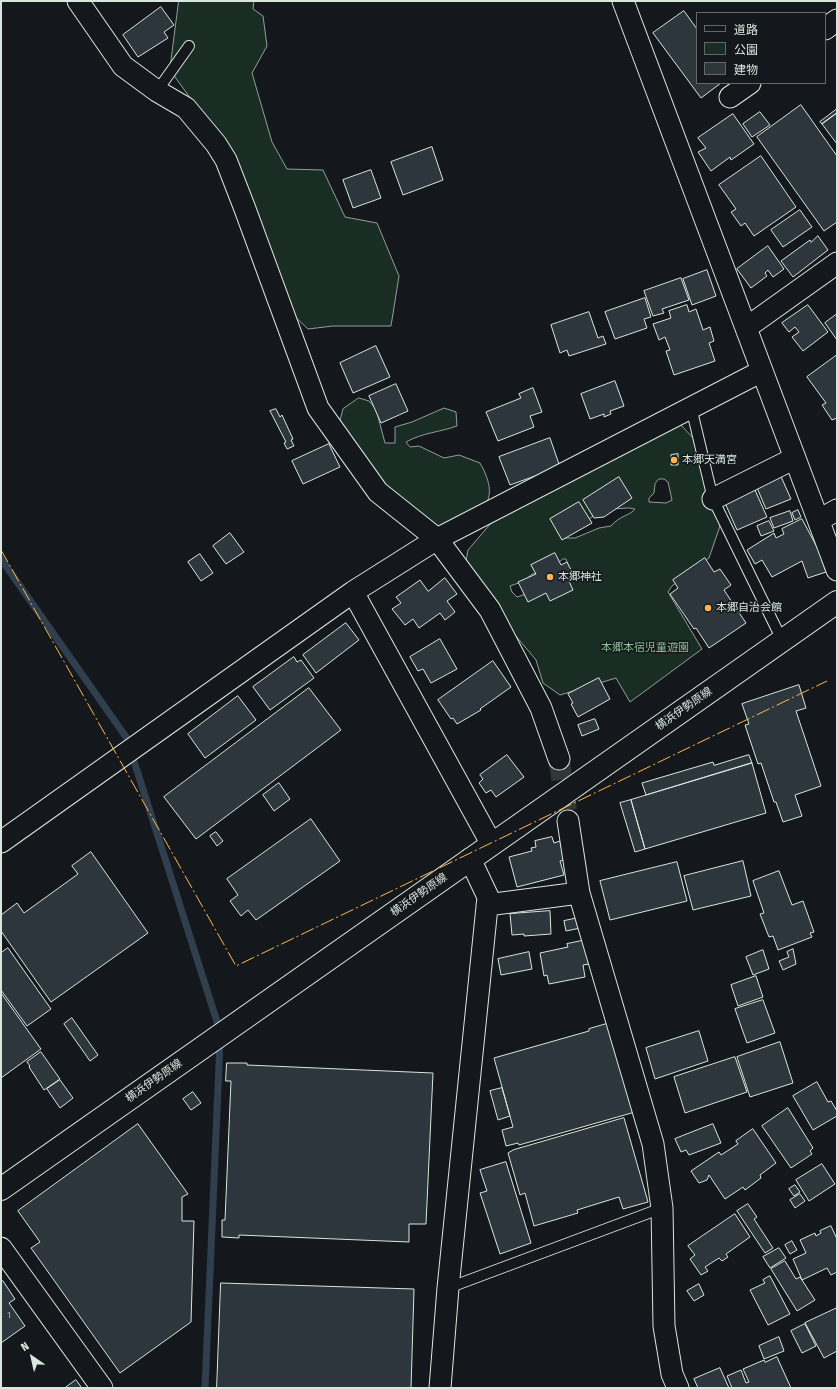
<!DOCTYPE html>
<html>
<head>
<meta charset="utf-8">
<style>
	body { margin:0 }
	#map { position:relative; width:838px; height:1389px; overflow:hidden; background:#14181c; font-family:"Fira Sans Condensed","Noto Sans JP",sans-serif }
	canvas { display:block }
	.frame { position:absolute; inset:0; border:2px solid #d8e6dc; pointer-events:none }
	.legend { position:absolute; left:696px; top:12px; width:130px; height:72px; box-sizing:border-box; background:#14181c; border:1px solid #626a69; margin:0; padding:5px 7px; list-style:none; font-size:12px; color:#d8e6dc }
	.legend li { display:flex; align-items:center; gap:8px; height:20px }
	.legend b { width:20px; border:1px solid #626a69 }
	.north { position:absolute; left:12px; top:1337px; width:40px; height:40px; -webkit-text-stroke:3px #14181c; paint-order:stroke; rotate:326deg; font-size:11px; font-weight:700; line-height:16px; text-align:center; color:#d8e6dc }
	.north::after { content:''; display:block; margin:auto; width:14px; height:18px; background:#d8e6dc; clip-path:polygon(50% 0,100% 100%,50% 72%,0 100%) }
</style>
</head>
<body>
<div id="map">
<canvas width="838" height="1389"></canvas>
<div class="frame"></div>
<ul class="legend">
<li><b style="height:5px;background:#14181c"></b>道路</li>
<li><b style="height:11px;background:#1a2d24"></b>公園</li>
<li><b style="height:11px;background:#2c363c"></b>建物</li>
</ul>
<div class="north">N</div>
</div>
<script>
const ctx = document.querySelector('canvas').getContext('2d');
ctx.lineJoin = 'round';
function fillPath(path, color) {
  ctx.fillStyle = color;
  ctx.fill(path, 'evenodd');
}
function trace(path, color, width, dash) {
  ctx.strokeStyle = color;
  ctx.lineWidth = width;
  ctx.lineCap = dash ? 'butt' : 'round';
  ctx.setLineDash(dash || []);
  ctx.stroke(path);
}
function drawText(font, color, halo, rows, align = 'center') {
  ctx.font = font + ' "Fira Sans Condensed","Noto Sans JP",sans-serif';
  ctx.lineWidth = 3;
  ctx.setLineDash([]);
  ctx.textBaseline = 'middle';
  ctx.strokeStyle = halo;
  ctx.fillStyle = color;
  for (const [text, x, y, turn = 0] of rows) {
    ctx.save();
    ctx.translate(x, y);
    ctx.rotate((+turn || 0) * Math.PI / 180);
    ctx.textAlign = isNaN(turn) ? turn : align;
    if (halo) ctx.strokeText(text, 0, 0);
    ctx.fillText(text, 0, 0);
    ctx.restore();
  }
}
const green = new Path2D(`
	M179,1H254L253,9L263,16L267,46L252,73L272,142L287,169L323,170L345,217L377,223L399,276L391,326H333L308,329L291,313L232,156L170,70Z
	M359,398L369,401L376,409L385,443H395V427L412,422L444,408L456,412L457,426C440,432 422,433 406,442L410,447L419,446L444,458L459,455L480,463C504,505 478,515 446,535L398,505L344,431L340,420L343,409Z
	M680,424L695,440L714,494L720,526L709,558L672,586L668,592L702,649L630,702L616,678L560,695L543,683L536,660L505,623L466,561L468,550L492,522ZM659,479H664L668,482L672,500L666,503L649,502V498L654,493L655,484ZM629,508L635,509C631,515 619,516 611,526L599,528L575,538H564L593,516L613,509ZM563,559H566L570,570L526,594L517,597L512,592L510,586L524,581L532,574L550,571Z`);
fillPath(green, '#1a2d24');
trace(green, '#939e99', 1);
trace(new Path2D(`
	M1,559L126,737
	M134,761L220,1031
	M205,1388L220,1041`), '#2f3f4d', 7);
const building = new Path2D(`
	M161,7L174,25L164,32L168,38L138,57L123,35Z
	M684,11L697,29V83H721L701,98L653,33Z
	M801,105L837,156V222L824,231L757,137Z
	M837,109V113L822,124L820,122Z
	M760,112L770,125L752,137L743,124Z
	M837,113V144L822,124Z
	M733,114L754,144L731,160L730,157L711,171L698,152L706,148L698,138Z
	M432,147L443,180L403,195L391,162Z
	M761,156L796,207L754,236L745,223L741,226L731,212L736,209L719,185Z
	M371,170L381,198L353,208L343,180Z
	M800,210L812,227L783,247L771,230Z
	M818,236L828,250L793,277L781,261L810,240L811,242Z
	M768,246L784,269L773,277L768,270L765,273L767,276L751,288L737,269Z
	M707,270L716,296L692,305L683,279Z
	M681,278L689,300L662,309L664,313L653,316L644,291Z
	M645,298L651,317L644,319L647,328L615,339L605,312Z
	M687,305L689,312L696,309L703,330L710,327L714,341L709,343L715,361L674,375L666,351L670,350L665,337L659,340L653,324L671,318L669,311Z
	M808,305L828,332L803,351L792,337L799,332L795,327L789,332L782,323Z
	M589,312L598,338L603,336L606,344L569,356L567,350L560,353L551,325Z
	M837,314V340L825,323Z
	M376,346L390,377L353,393L340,363Z
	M837,355V418L832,420L822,405L826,403L807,377Z
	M615,381L624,406L610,411L611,414L604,417V414L590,419L581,394Z
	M396,384L408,411L381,423L369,396Z
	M533,388L542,412L530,416L534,427L498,441L486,412L521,398L519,394Z
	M276,409L280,417L282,415L293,439L291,440L294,446L287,449L284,443L286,442L270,411Z
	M550,438L560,467L510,485L499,457Z
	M329,444L340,467L303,484L292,461Z
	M678,454V465H671V455Z
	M779,472L791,499L766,509L755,483Z
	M619,477L632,498L604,517L594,518L583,500Z
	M755,490L767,517L737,530L725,503Z
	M579,502L592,523L562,540L550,519Z
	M798,510L801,517L795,520L792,513Z
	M790,511L793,521L774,528L770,518Z
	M802,519L818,549L826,572L808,578L802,561L772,577L762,560L755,564L747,550L774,533L776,538L784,534L782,529Z
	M769,521L774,531L761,536L757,526Z
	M230,533L244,552L226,564L213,546Z
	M555,553L561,565L567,562L574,576L568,579L573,590L550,601L546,593L528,602L518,582L536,574L531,565Z
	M200,554L213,573L201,581L188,562Z
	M705,558L714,572L720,569L731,585L724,590L746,623L709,648L696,628L694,629L670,594L678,588L673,580Z
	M445,578L457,594L447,601L455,612L445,620L440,613L419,628L413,619L405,625L392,609L401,603L396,597L420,580L428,591Z
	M346,623L359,640L316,673L303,655Z
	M440,639L457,669L431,683L423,669L418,671L410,657Z
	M294,657L297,662L301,660L314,678L270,710L253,687Z
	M493,661L511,687L480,709L481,710L457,724L453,718L451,719L438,700Z
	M599,678L610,699L578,717L571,704L573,703L568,694Z
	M799,685L806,708L796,711L821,786L795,795L802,816L783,822L776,802H774L761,763L758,764L745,725L749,724L742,704Z
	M309,688L341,730L196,839L164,797Z
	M238,696L256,720L205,758L188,734Z
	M595,719L599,729L582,736L578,725Z
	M507,755L524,777L496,797L491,790L486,793L479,783L483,779L480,775Z
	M749,755L752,763L646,795L642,783L713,762L714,765Z
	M752,763L766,813L645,849L631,800Z
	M279,783L290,799L274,811L263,795Z
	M631,800L645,849L635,852L620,803Z
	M311,819L340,861L256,920L248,910L241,916L230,901L238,895L227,879Z
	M216,832L223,841L217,846L210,836Z
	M552,837L554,843L560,841L564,860L560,861L564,875L517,887L509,857L532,851L531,848L536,847L535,841Z
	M91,852L148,933L51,1002L1,931V915L17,903L24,913L78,874L72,866Z
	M743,861L751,896L693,910L684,876Z
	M677,862L687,901L610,920L600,881Z
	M779,871L792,905L803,901L814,932L810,933L812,937L778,950L773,936L769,937L760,914L764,913L753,881Z
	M550,911L551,934L524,936V934L512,935L510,914Z
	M583,917L585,927L566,931L564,921Z
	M586,940L589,964L583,965L585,977L549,984L547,975L544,976L540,953L568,947L567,944Z
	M8,948L51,1009L27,1026L1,990V953Z
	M793,949L796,964L783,970L779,961L789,957L787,952Z
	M763,950L769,969L753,975L746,957Z
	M529,952L532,969L501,975L498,959Z
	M756,976L763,997L738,1006L731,985Z
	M1,993L41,1049L1,1078Z
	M763,1000L775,1033L747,1043L735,1009Z
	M72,1018L98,1055L90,1061L64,1024Z
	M610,1023L635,1112L519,1145L518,1143L506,1146L502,1130L513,1127L494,1058L589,1031V1029Z
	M699,1031L708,1061L655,1079L646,1048Z
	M780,1042L793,1083L750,1097L737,1057Z
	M41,1052L60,1079L44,1090L29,1067L30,1066L27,1062Z
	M735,1057L747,1092L685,1113L674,1077Z
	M227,1063H247V1065L433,1073L426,1224H409V1242L239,1235V1238L222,1237V1220H225L231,1081H226Z
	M60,1080L73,1098L60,1108L47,1089Z
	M817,1082L828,1102L831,1101L837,1111V1116L813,1130L793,1096Z
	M502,1088L510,1116L498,1120L490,1091Z
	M193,1092L201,1103L191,1110L183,1099Z
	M788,1108L813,1148L810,1151L812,1154L791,1168L762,1126Z
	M624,1118L648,1202L623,1209L619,1197L577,1210L578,1213L534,1226L525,1193L520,1195L508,1153L513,1150Z
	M138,1124L188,1194L182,1197V1221H194L191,1322L120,1373L31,1248L40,1242L18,1211Z
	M713,1124L721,1143L689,1155L686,1150L681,1152L675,1139Z
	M753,1129L776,1163L760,1175L761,1178L745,1190L743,1187L725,1199L709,1175L707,1180L699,1183L691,1171L719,1152L721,1155L738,1144L736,1141Z
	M506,1162L531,1243L500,1254L480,1193L487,1191L480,1170Z
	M822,1164L835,1184L809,1201L796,1180Z
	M795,1185L800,1192L794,1196L789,1189Z
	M800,1194L805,1201L795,1208L790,1200Z
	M748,1204L757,1217L754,1219L773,1248L765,1253L737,1211Z
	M735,1214L750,1237L726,1254L728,1257L722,1261L719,1258L705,1267L708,1271L701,1275L690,1259L695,1255L688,1246Z
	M831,1226L837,1239V1272L831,1275L827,1268L802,1280L793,1259L806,1253L800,1240L815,1233L816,1236L821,1233L820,1231Z
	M792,1241L797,1250L790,1254L785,1245Z
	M779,1248L786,1258L770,1268L763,1257Z
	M785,1261L796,1279L800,1277L815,1300L797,1311L771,1269Z
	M770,1276L790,1314L768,1325L750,1290L765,1283L763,1280Z
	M3,1281L15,1299L9,1303L25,1326L1,1343V1282Z
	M221,1283L414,1289L411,1388H217Z
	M699,1284L704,1295L694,1301L687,1291Z
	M837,1308V1351L824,1358L805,1323Z
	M805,1324L816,1346L802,1353L791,1331Z
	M779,1337L784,1351L764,1359L759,1346Z
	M777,1357L791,1388H732L727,1376L741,1370L746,1383L749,1382L743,1369L764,1360L765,1362Z
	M720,1368L729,1388H698L694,1379Z
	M76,1380L82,1388H65Z`);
fillPath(building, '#2c363c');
trace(building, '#d8e6dc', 1);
trace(new Path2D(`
	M559,759L568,821`), '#313739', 21, [21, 10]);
const service = new Path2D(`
	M157,91L189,46
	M691,407L713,499L782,640
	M448,1288L662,1208`);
const minor = new Path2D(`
	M78,1L123,66L157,91L186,108L216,144L226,160L245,209L318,408L378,492L437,539L490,610L541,708L559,759
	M623,1L837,570
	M825,29L837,20
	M730,97L750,83
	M746,328L837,263
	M713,499L795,458
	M819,520L837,510
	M353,592L491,843
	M568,821L579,893L653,1144L662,1208L664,1326L672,1374L678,1388
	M1,842L353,592L437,539L762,371
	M487,905L579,893
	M1,1248L102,1388
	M440,1388L448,1288L488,897L470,859`);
const primary = new Path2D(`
	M1,1189L837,602`);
trace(service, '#d8e6dc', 12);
trace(minor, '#d8e6dc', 23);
trace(primary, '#d8e6dc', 24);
trace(service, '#14181c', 10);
trace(minor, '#14181c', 21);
trace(primary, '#14181c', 22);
trace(new Path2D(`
	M1,550L236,966L827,681`), '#ffb74d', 1, [14, 3, 2, 3]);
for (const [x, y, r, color] of [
	[674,460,4,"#ffb74d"],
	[550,577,4,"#ffb74d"],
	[708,608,4,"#ffb74d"]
]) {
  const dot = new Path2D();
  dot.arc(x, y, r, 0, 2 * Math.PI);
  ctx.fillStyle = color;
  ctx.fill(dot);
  trace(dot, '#14181c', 1.5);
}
drawText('9px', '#adbab4', null, [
	["1",9,1315]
]);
drawText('11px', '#d8e6dc', '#14181c', [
	["本郷天満宮",682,460],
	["本郷神社",558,577],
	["本郷自治会館",716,608]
], 'left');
drawText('11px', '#8ac095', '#14181c', [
	["本郷本宿児童遊園",645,648]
]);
drawText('11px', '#d8e6dc', '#14181c', [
	["横浜伊勢原線",684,709,-35],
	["横浜伊勢原線",419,895,-35],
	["横浜伊勢原線",154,1081,-35]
]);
</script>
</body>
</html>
